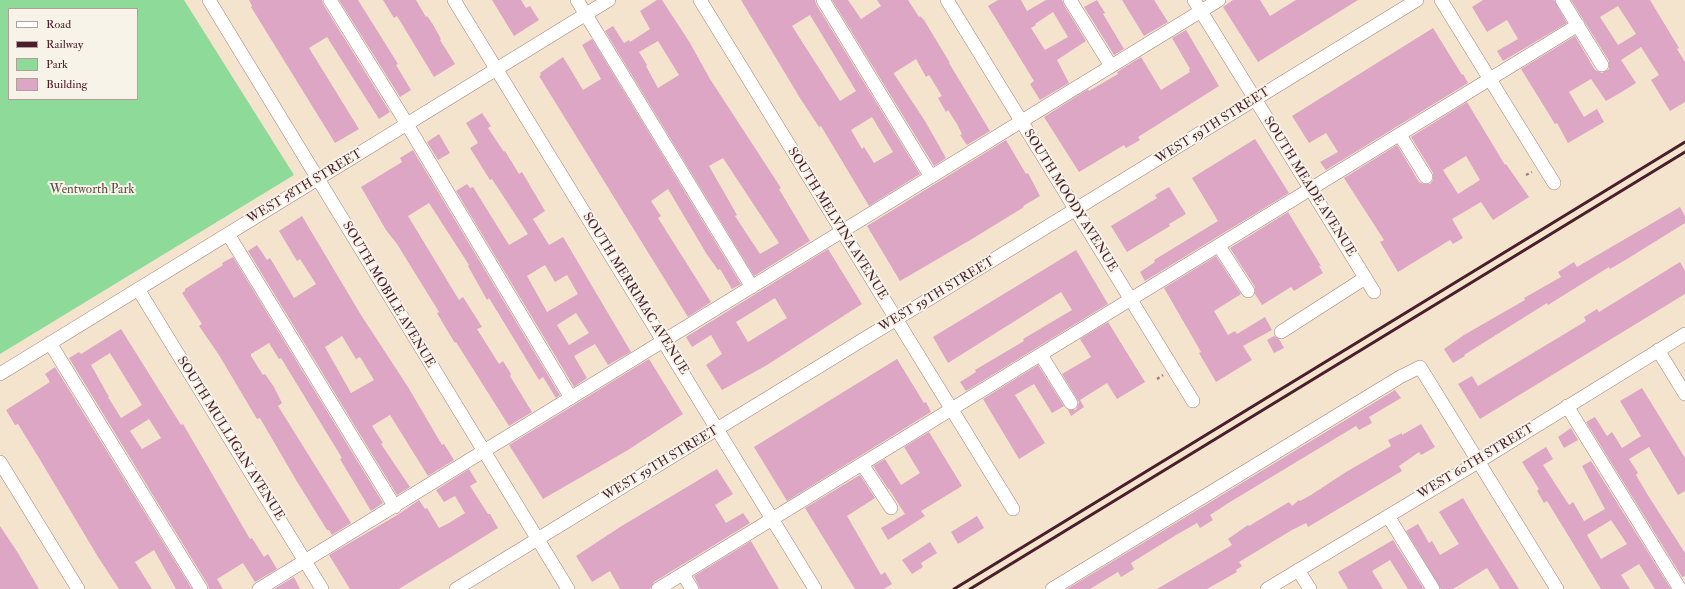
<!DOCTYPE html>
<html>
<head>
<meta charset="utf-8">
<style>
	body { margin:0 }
	#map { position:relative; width:1685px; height:589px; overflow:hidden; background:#f4e4cd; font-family:"IM FELL Double Pica",serif }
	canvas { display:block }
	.legend { position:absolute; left:8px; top:8px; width:130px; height:92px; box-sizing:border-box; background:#f7f3e8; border:1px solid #b29e9c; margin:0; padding:5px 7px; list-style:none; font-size:12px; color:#4a1f2b }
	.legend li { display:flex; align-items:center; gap:8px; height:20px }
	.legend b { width:20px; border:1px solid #b29e9c }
</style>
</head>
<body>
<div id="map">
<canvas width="1685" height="589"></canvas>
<ul class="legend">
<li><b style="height:5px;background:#fff"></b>Road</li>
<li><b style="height:5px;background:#4a1f2b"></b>Railway</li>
<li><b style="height:11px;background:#8eda98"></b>Park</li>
<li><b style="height:11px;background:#dda6c5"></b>Building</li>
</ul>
</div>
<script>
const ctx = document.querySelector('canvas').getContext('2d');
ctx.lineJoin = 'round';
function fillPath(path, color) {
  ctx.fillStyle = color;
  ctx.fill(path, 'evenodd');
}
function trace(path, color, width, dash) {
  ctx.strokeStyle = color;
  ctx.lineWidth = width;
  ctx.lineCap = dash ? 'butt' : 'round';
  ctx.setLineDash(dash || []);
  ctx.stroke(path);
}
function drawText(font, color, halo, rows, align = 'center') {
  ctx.font = font + ' "IM FELL Double Pica",serif';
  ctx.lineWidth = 4;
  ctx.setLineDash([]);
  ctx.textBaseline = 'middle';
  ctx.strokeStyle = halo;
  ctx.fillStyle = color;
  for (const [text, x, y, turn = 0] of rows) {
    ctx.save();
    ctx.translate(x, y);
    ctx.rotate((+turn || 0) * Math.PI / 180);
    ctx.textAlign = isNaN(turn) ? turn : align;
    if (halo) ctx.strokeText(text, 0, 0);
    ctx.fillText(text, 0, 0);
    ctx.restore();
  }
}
fillPath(new Path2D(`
	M0,0H184L294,175L0,354ZM9,9H137V99H9Z`), '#8eda98');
fillPath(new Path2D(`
	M249,0H322L323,4L390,112L379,119L327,37L309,48L359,129L335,143L251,7L252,6Z
	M339,0H358L398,64L396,65L411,90L400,97Z
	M383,0H416L426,17L427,16L432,23L441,39L440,40L455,64L434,77L397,16L394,18Z
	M492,0H521L526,8L530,6L539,20L514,36Z
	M657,0H662L690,43L710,79L781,188L779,189L810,241L754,276L605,31L613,26L624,43L629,40L630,42L650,29L640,11ZM658,41L679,75L658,88L646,66L647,65L639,52ZM723,158L779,243L760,254L735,216L737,215L709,166Z
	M741,0H815L816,4L920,174L869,206L821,126L819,127L800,98ZM810,15L856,91L840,101L792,26ZM872,117L893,152L874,163L864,147L862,149L851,130Z
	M832,0H848L861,19L881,6L877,0H908L919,17L920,16L924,20L950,63H949L990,131L967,145L960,135L962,134L957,124L948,110L946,112L938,98L942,96L929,75L926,77L916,59L894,73V74L925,121L946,158L934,166Z
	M998,0H1021L1027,11L1046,0H1062L1064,5L1086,41L1057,60L1069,83L1040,100L1030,84L1034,81L988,6ZM1053,12L1068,37L1045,50L1031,28L1036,25L1035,24Z
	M1097,0L1105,13L1103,14L1124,49L1114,55L1084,7Z
	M1122,0H1154L1168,22L1144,36Z
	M1233,0H1260L1270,16L1296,0H1358L1258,62L1223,7Z
	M1483,0H1554L1567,23L1503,61L1497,51L1518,39L1507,20L1487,32L1472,7Z
	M1571,0H1650L1679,48L1677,49L1685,62V102L1670,111L1651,80L1659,75L1641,47L1621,60L1636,83L1620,93L1606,101L1591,79L1569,92L1584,117L1597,109L1604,122L1568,143L1557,123L1555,124L1521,69L1575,36L1595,70L1602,73L1609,69V61ZM1618,6L1636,34L1618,45L1600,17Z
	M1433,28L1462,75L1463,74L1468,83L1326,170L1320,162L1338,152L1326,133L1309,143L1292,116Z
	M1186,30L1219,86L1138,137L1140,140L1126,148L1124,145L1079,172L1044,117L1088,89L1089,91L1118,74L1117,72L1141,57L1161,90L1190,72L1189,70L1190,69L1172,38Z
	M592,39L741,284L732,289L720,269L718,270L706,253L668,189L651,201L661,216L658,218L711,302L688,317L539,76L541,75L540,73L563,57L583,90L601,79L582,45Z
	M1467,102L1505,165L1506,164L1529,197L1493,220L1481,202L1452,219L1463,238L1453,244L1450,240L1398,272L1380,242L1384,240L1344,178L1397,145L1419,182L1423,184H1430L1433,180V173L1411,137ZM1466,156L1480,180L1458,194L1443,170Z
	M482,113L491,126L488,128L504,152L505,151L519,174L522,172L545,211L533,219L549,245L563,237L631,352L608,365L595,344L574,356L587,378L574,387L456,191L467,184L470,188L473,187L509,245L528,234L492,179L490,180L470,148L478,143L466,123ZM545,265L555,282L567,275L578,294L547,312L527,276ZM576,313L589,333L569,345L557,325Z
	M439,134L450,153L438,160L427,142Z
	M1255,139L1289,193L1145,281L1140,272L1155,262L1154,260L1218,221L1192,178Z
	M1006,140L1026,174L1028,173L1040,196L1023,206L1024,207L972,239L900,281L867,226Z
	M413,150L560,395L556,398L543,377L539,380L489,298L487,300L468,266L469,265L429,203L408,216L459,300L463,297L482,327L477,329L499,364L503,361L511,374L510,376L532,412L509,426L456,342L455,343L447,330L437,313L439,312L397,244L386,230L361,187L402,162L400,158Z
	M1169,187L1186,214L1169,224L1170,226L1127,252L1111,226L1157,198L1155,195Z
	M1680,207L1685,216V223L1627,259L1610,269L1609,267L1548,305L1547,303L1464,355L1465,356L1453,363L1444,349L1464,335L1504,312L1525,300L1524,298L1561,277L1558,272L1574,262L1577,267Z
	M1288,212L1321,266H1319L1323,273L1294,291L1291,287L1262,305L1255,294V287L1230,248Z
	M302,216L361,315L408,387L442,445L444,444L454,460L428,476L390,415L372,426L383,443L381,444L410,487L397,495L248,251L257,245L267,260L270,258L294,298L316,284L300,259L297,261L279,231ZM342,336L356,359L360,357L374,380L351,393L325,347Z
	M828,249L862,304L767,365L722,390L706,365L722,354L711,335L692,347L686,337ZM775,298L787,318L748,342L736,322Z
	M1076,250L1108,304L966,391L960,382L976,372L975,370L1024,341L1023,339L1072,310L1061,292L948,363L933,337Z
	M1216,256L1241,294L1214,311L1228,335L1235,331L1237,334L1265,317L1272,330L1243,346L1252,360L1216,382L1199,353L1201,352L1164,288Z
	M233,257L383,503L371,511L340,459L342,458L295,381L281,358L279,359L269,343L251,354V356L263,375L265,374L274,387L282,403L278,406L351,523L332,535L329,530H327L296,480L260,418L257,419L219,355L199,326L202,324L182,293L185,291V289L223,265L222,263Z
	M1680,262L1685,271V294L1480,419L1458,384L1472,376L1478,386L1586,321L1584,317L1597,309L1599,312Z
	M1108,322L1145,382L1117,399L1107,383L1080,400L1084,407L1071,416L1068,410H1076L1079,402L1062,374L1091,357L1080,339Z
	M121,329L181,425L183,424L250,539L252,538L264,557L268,554L277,569L255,582L243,563L217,579L223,589H209L208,585L69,358L79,352L81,354ZM110,353L142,405L121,418L108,397H109L91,365ZM149,419L161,438L142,449L130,431Z
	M1274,336L1279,339L1284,348L1274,353L1267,340Z
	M649,359L683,414L628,450L543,499L509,445Z
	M897,359L924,403L926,402L931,412L787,501L754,447Z
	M1038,365L1064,406L1052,413L1034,384L1015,395L1045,443L1019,459L983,399Z
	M55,367L192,589H176L154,550L135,562L152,589H119L98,557L42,463L18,424L15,425L6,410L50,382L45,374Z
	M1642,388L1685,458V491L1678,495L1649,447L1629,459L1638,473L1636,475L1649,497L1685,553V576L1682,577L1586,422L1595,417L1607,436L1612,432L1622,448L1641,436L1620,401Z
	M1395,390L1401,398L1369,417L1372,423L1359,430L1356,426L1230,502L1210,515L1213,520L1200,528L1197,523L1176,535L1131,563L1134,569L1121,577L1118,572L1090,589H1067Z
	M1421,424L1435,447L1421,455L1419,452L1399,466L1402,471L1308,527L1306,523L1292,530L1239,562L1242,566L1236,570L1237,572L1207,589H1157L1232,545L1228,539L1248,525L1249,526L1289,502L1292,506L1299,500L1300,501L1311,495L1346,472L1391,446L1388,440L1402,433V435Z
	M1571,428L1578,440L1564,448L1558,437Z
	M929,432L962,486L921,511L925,516L888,540L881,528L905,514L889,489H888L873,466L885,459L901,485L920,473L904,447Z
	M1546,447L1553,459L1543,465L1569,505L1573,502L1584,521L1605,509L1582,466L1591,461L1671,589H1655L1639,564L1621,575L1630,589H1601L1547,501L1544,503L1537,491L1539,489L1522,462ZM1611,520L1627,544L1601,559L1587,535Z
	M469,469L477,482L470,486L488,514H490L498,528L399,589H350L329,555L399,514L419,500L425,509L427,508L439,528L449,523L465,513L455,496L444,502L436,490Z
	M717,469L733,494L715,505L726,523L743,513L750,523L654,582L650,589H620L610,571L592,582L576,556L620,527Z
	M860,475L875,498L847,516L881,575L885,572L892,584L884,589H855L805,508Z
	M1463,498L1482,530L1519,589H1500L1487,568L1453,589H1441L1406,531L1418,524L1429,543L1432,541L1440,555L1459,544L1439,512Z
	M977,516L984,528L958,544L951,532Z
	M0,526L18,553L39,589H0Z
	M1393,540L1424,589H1408L1390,560L1372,571L1383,589H1348L1338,572Z
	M751,541L779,589H700L694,576Z
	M930,542L937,553L921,563L923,567L912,574L902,560Z
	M294,577L300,589H274Z`), '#dda6c5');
const minor = new Path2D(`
	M209,0L568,589
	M330,0L399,111L571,398
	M454,0L815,589
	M577,0L752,287
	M700,0L1013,509
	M823,0L931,177
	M947,0L1193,401
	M1070,0L1111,66
	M1194,0L1374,292
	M1441,0L1554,183
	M1562,0L1602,65
	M1400,135L1426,177
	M228,234L395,507
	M1219,246L1248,291
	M138,289L322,589
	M1281,332L1365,278
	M50,343L201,589
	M1658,350L1685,394
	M1041,355L1071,403
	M0,374L609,0
	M1567,406L1680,589
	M0,462L78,589
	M862,464L891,508
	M1388,516L1433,589
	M1298,570L1310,589
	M683,574L692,589
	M259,589L1219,0
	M456,589L1417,0
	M658,589L1578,25
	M1052,589L1400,377L1420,367L1557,589
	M1267,589L1478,462L1685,334`);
trace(minor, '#9f827c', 14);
trace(new Path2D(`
	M1526,175L1532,172
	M1157,379L1163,375`), '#9f827c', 2.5, [3, 3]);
trace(minor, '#fff', 13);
trace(new Path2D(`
	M954,589L1685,142
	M970,589L1685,152`), '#4a1f2b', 3);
drawText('13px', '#4a1f2b', '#f7f3e8', [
	["WEST 59TH STREET",1213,126,-32],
	["WEST 58TH STREET",305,187,-31],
	["SOUTH MEADE AVENUE",1309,187,58],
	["SOUTH MOODY AVENUE",1070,201,58],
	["SOUTH MELVINA AVENUE",837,224,58],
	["SOUTH MERRIMAC AVENUE",635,294,58],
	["SOUTH MOBILE AVENUE",388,295,59],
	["WEST 59TH STREET",937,295,-31],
	["SOUTH MULLIGAN AVENUE",230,439,58],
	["WEST 60TH STREET",1476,462,-31],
	["WEST 59TH STREET",661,464,-31]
]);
drawText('13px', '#5b4e46', '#f7f3e8', [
	["Wentworth Park",92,190]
]);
</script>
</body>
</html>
